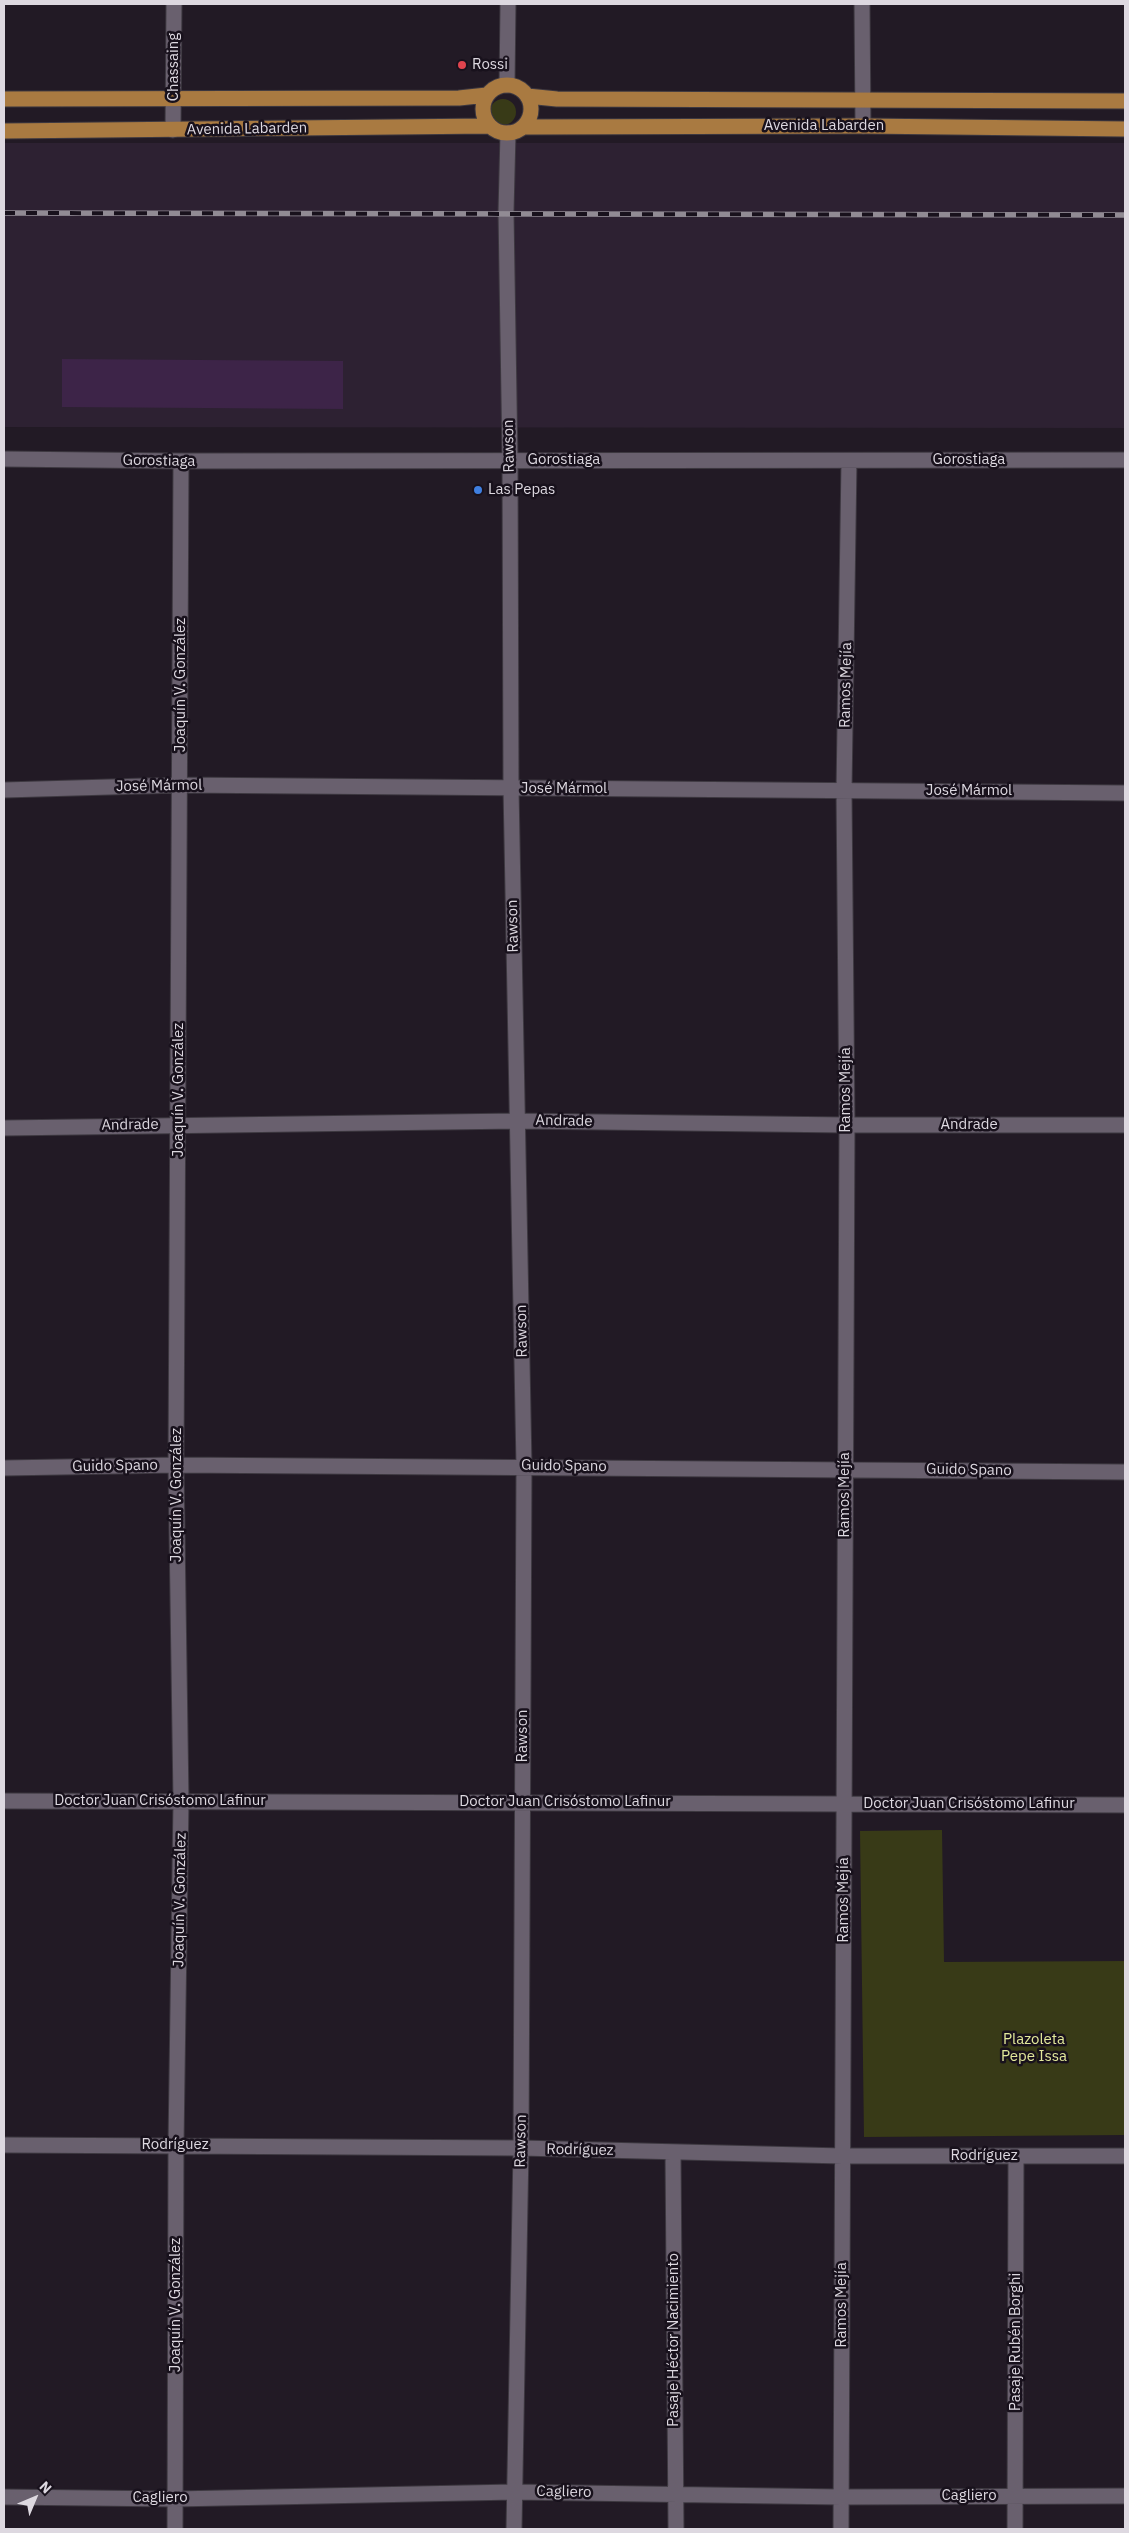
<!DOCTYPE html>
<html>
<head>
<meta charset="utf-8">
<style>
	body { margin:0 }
	#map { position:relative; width:1129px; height:2533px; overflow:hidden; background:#221a25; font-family:"IBM Plex Sans",sans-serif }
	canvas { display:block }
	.frame { position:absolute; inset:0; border:5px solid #ddd8e0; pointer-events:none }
	.north { position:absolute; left:10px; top:2473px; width:50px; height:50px; -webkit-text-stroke:4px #18111c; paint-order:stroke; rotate:45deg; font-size:14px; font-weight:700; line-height:20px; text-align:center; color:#ddd8e0 }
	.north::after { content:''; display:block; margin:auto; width:18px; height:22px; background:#ddd8e0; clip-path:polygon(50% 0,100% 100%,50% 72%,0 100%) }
</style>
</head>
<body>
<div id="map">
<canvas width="1129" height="2533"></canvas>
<div class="frame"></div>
<div class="north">N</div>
</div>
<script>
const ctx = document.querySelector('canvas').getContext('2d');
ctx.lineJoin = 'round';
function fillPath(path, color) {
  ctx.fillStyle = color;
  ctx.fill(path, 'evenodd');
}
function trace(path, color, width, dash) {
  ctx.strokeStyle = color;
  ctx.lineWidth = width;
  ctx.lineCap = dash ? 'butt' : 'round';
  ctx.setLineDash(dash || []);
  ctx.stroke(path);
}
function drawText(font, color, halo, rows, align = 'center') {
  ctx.font = font + ' "IBM Plex Sans",sans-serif';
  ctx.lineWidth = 5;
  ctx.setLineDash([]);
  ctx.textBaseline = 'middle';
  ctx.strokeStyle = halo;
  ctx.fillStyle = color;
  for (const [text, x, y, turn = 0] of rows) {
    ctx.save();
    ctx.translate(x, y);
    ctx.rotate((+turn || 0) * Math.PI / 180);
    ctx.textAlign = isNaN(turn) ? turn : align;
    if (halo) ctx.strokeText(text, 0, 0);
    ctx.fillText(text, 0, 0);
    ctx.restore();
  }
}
fillPath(new Path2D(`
	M4,143H1125V428L4,427Z`), '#2d2132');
fillPath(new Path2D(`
	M490 112a13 13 0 1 1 26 0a13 13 0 1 1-26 0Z
	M942,1830L944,1962L1125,1961V2135L864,2137L860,1831Z`), '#383a17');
fillPath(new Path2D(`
	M62,359L343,361V409L62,407Z`), '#3d2448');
const minor = new Path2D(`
	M862,4L863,126
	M507,85L508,4
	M173,130L174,4
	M508,133L506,212L510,460L511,788L524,1466L521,2148L514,2529
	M4,459L181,461L1125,460
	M4,790L180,785L1125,793
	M4,1128L517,1121L847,1125H1125
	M4,1468L176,1465L1125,1472
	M4,1801L1125,1805
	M4,2145L521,2148L843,2156H1125
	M673,2152L676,2529
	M4,2497L175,2499L514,2492L841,2497L1125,2496
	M175,2529L176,2144L181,1801L176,1465L181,461
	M841,2529L847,1125L844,791L849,461
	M1015,2529L1016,2156`);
const major = new Path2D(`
	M483 109a24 24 0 1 1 48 0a24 24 0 1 1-48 0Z
	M527,96L557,99L1125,101
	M4,99L459,98L487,95
	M523,127L863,126L1125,129
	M4,131L489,126`);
trace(minor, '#3d3840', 17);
trace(major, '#3d3840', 17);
trace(minor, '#69606e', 15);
trace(major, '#a97a41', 15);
const rail = new Path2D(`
	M4,213L1125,215`);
trace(rail, '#918b94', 5.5);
trace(rail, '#18111c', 4, [11]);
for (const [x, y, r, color] of [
	[462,65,5,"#e0444e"],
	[478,490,5,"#3f7fe0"]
]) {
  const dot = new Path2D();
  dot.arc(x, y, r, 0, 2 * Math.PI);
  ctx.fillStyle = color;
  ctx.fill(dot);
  trace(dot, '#18111c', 2);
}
drawText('15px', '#ddd8e0', '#18111c', [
	["Rossi",472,65],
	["Las Pepas",488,490]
], 'left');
drawText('15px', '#ddd8e0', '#18111c', [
	["Chassaing",174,67,-90],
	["Avenida Labarden",824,126],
	["Avenida Labarden",247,129,-1],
	["Rawson",509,446,-91],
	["Gorostiaga",564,460],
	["Gorostiaga",969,460],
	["Gorostiaga",159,461,1],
	["Joaquín V. González",181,685,-90],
	["Ramos Mejía",846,685,-89],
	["José Mármol",159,786,-1],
	["José Mármol",564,789],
	["José Mármol",969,791],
	["Rawson",513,926,-91],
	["Joaquín V. González",179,1090,-90],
	["Ramos Mejía",846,1090,-90],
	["Andrade",564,1121,1],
	["Andrade",130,1125,-1],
	["Andrade",969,1125],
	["Rawson",522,1331,-91],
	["Guido Spano",115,1466,-1],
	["Guido Spano",564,1466,1],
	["Guido Spano",969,1470,1],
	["Joaquín V. González",177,1495,-90],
	["Ramos Mejía",845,1495,-90],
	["Rawson",523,1736,-90],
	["Doctor Juan Crisóstomo Lafinur",160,1801],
	["Doctor Juan Crisóstomo Lafinur",565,1802],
	["Doctor Juan Crisóstomo Lafinur",969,1804],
	["Joaquín V. González",180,1900,-89],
	["Ramos Mejía",844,1900,-90],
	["Rawson",521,2141,-89],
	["Rodríguez",175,2145],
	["Rodríguez",580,2150,1],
	["Rodríguez",984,2156],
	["Joaquín V. González",176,2305,-90],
	["Ramos Mejía",842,2305,-90],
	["Pasaje Héctor Nacimiento",674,2340,-90],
	["Pasaje Rubén Borghi",1016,2342,-90],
	["Cagliero",564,2492,1],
	["Cagliero",969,2496],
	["Cagliero",160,2498]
]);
drawText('15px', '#e3e99b', '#18111c', [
	["Plazoleta",1034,2040],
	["Pepe Issa",1034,2057]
]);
</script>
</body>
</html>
